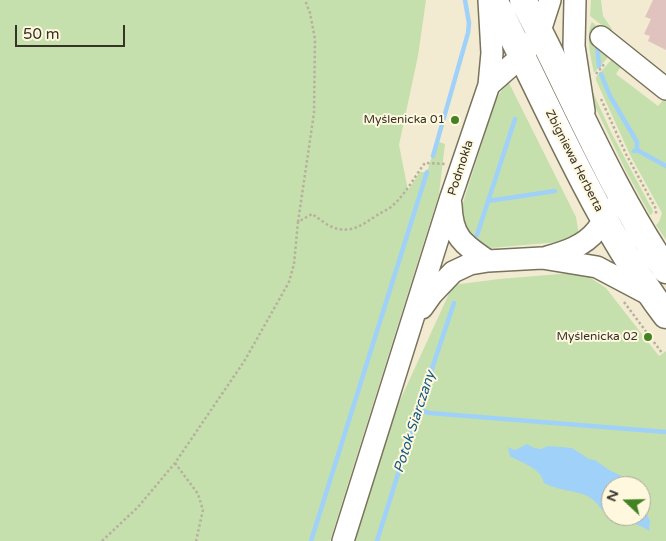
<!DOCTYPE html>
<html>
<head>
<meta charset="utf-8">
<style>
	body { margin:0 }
	#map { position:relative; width:666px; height:541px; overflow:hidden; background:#f2ebd2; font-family:"Varela Round",sans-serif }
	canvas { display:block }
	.north { position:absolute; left:601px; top:476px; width:50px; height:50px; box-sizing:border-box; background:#fff8df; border:1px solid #afa996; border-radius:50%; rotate:291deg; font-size:14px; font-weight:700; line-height:20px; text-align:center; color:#363329 }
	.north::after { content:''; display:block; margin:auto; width:18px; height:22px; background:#438324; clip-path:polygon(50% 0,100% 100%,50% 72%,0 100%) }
	.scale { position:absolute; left:15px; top:25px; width:110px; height:22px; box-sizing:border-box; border:2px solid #363329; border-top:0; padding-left:6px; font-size:15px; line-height:18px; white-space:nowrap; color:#363329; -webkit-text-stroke:4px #fff8df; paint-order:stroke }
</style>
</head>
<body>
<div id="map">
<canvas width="666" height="541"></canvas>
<div class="north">N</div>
<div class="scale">50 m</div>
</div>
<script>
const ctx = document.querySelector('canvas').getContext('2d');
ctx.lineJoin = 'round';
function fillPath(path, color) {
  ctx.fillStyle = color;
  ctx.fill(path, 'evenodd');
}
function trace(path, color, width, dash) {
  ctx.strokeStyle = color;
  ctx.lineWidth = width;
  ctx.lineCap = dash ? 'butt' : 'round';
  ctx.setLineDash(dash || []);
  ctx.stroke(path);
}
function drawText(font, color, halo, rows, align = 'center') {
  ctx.font = font + ' "Varela Round",sans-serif';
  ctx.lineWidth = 4;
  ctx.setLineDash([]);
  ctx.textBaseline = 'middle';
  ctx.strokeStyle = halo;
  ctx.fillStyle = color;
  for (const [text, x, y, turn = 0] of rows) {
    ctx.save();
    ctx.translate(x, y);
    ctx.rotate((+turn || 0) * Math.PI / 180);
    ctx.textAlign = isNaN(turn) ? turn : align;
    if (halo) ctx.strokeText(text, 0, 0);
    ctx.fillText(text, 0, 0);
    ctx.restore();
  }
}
fillPath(new Path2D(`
	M0,0H426L418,56L399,145L408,190L420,172H427L437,141L445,144L439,194L330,541H0Z
	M591,0H601L603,16L612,29V33L590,16Z
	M592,22L600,29L610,55L594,73C591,58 585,35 592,22Z
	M583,29L587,75L591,88L611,132L653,211L652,214L650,215L626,171L591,98L582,72Z
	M613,58L622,65L616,74L658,106L665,98L666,99V240L656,225L659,222L662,213L630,155L596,80V77Z
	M508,81L576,217L579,235L559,242L490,248C471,245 460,224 462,206L496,99Z
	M571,273L589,277L606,288L659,356L666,351V541H355L396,409L452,287L460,284L499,279ZM611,486H641V516H611Z`), '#c5e0ad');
fillPath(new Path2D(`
	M527,444L534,448L541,449L548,446L572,448L589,459L595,460L609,470L622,476L632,486H611V516H641V502L650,521L649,531C635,521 625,524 612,518C602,513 598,502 589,497C580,491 556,490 544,483C540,467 523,464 510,456L508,447L515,450Z`), '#a0d1f8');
trace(new Path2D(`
	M597,44L599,66
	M601,74L610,96L637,142V150
	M634,151L637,150L666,166
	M433,156L468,33L469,23L465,0
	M488,201L555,191
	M477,235L515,119
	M418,410L430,413L666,432
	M311,541L427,172
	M377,541L418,410L454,303`), '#a0d1f8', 4.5);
fillPath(new Path2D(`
	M653,0H666V50L648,41L650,36L644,34L651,19L645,17Z`), '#e0c3bf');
const minor = new Path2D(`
	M489,0L492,53L489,85
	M575,0L574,46L584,111
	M601,37L666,89
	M451,205C452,237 463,244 488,261
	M547,257C565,252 584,246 596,231C602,224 607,215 612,208
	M422,308L432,294L453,272L470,264L488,261L542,258L597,267L650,295
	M343,541L451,197L489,85L522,56L540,31L550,0`);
const major = new Path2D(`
	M494,0C549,107 594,219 666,315
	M523,0C571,90 609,186 666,270`);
trace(minor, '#79725c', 24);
trace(major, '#79725c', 29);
trace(new Path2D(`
	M596,74L605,63
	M601,99L626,154L656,209V215
	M298,222L314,113L315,39L310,13L305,0
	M624,302L662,353
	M175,463L198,494L203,510L196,541
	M102,541L138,507L175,463L245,360L289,282L294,264L298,222L312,214C320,219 328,227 338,229C354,232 363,224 376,216C381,212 388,210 392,206C406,194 414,177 425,163L445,164`), '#b6b09c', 2.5, [2.5, 2.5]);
trace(minor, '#fff', 21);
trace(major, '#fff', 26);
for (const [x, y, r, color] of [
	[455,120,5,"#438324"],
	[648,337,5,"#438324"]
]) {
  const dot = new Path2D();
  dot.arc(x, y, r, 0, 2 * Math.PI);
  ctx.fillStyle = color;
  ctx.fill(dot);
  trace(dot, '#fff8df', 2);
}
drawText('12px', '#363329', '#fff8df', [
	["Myślenicka 01",445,120],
	["Myślenicka 02",638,337]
], 'right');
drawText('12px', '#363329', '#fff8df', [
	["Zbigniewa Herberta",574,161,63],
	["Podmokła",461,168,-72]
]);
drawText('italic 14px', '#135b88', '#fff8df', [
	["Potok Siarczany",415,422,-72]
]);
</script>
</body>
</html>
